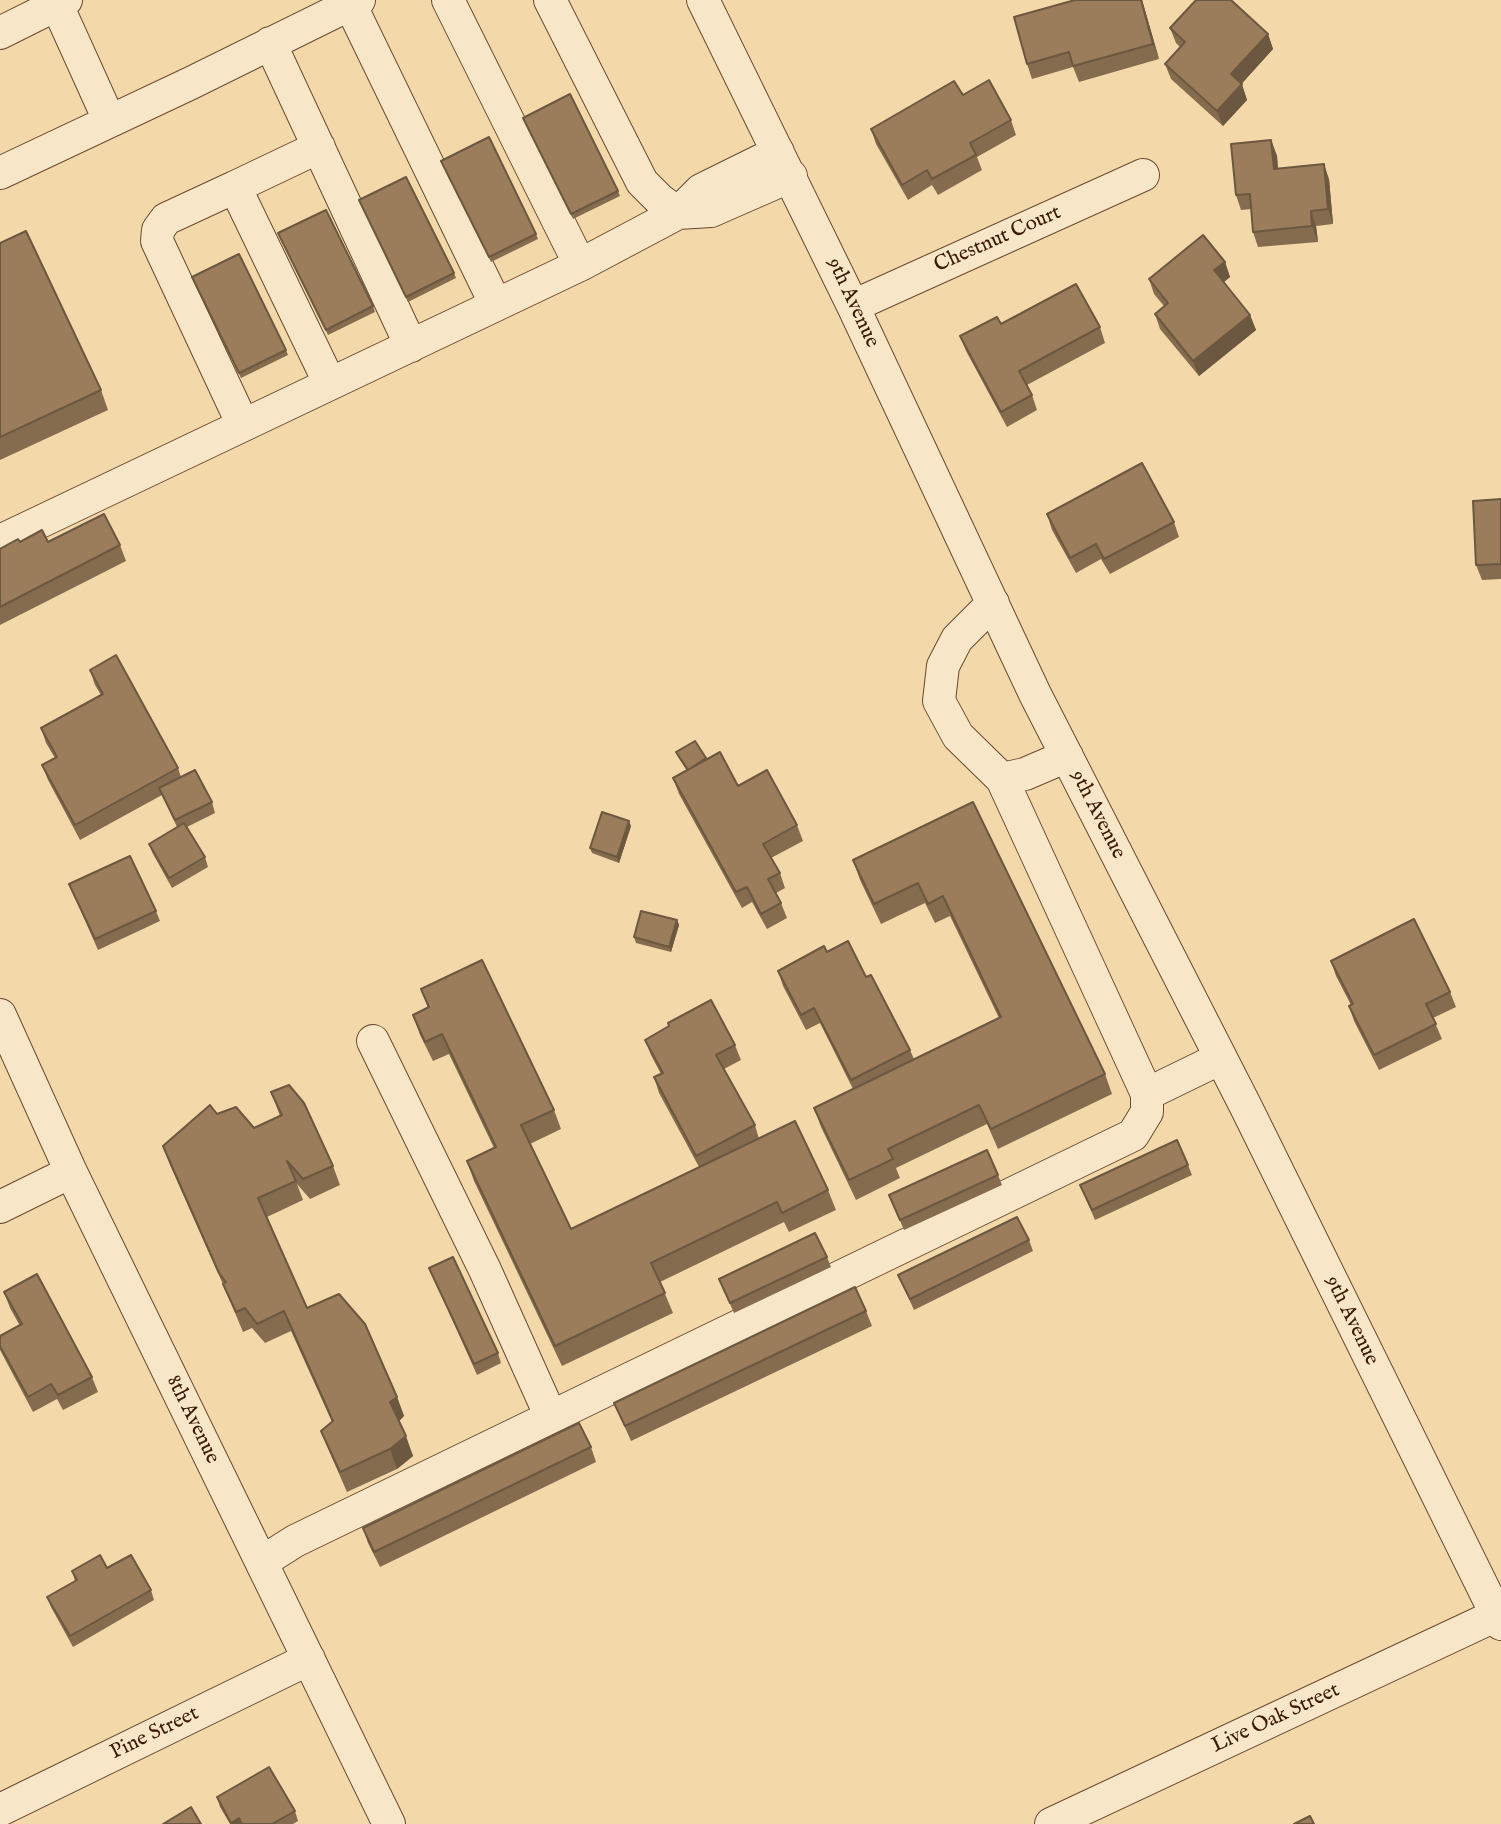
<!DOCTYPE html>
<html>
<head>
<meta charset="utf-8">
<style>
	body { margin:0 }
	canvas { display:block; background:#f3d9aa }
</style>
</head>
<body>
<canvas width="1501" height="1824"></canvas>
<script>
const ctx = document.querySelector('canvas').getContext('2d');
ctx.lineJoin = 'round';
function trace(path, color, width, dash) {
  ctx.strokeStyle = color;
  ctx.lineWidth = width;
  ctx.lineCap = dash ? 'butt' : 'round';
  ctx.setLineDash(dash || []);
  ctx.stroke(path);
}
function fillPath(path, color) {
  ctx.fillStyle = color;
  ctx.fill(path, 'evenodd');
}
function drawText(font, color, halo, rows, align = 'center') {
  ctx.font = font + ' "IM FELL English",serif';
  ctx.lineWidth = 5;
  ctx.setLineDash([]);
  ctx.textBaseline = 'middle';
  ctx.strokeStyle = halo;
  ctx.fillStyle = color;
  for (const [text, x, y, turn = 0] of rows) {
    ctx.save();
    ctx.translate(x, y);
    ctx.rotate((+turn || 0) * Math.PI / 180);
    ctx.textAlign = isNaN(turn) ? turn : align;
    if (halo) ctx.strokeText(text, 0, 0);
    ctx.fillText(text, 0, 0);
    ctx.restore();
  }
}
const minor = new Path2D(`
	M448,0L580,265
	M703,0L853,306L1035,694L1246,1107L1501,1624
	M350,4L496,305
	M57,5L109,120
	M0,33L66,0
	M270,43L411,346
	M319,147L235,187L330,384
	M778,152L701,190L678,213L711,211L791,176
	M0,173L191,83L359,0
	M235,187L166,219L158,230L157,241L243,425
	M853,306L1143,175
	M0,541L580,265L678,213L660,200L642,182L550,0
	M993,603L957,639L943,666L939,701L958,736L1002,779L1025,774L1067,756
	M0,1015L71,1172L389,1824
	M373,1041L485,1270L551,1417
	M1147,1094L1221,1058
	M0,1207L71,1172
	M262,1562L295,1541L1133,1135L1147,1112V1094L1002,779
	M0,1810L309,1659
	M1051,1824L1501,1613`);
trace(minor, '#694a2f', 34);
trace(minor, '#f7e6c8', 32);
fillPath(new Path2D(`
	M1142,0L1159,59L1079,82L1073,67L1032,79L1027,64Z
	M1170,28L1268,34L1273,49L1241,84L1247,100L1223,126L1171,79L1165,64L1180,47L1176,43Z
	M963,95L1011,120L1016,135L977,157L982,170L938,195L932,185L908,200L876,144L871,129Z
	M523,118L618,191L620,196L573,219Z
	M1271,140L1277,156L1278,168L1329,179L1333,224L1316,226L1318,242L1258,247L1253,232L1251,209L1241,210L1236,195Z
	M441,161L536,234L538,239L491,262Z
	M359,200L454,273L456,278L408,302Z
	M278,233L373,306L375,312L328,335Z
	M0,243L101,390L108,410L0,460Z
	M1225,262L1230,277L1224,282L1250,315L1256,330L1199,376L1160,329L1155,314L1164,306L1154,294L1149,279Z
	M192,277L286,350L288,355L241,378Z
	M1001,324L1100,327L1105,343L1027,385L1032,395L1037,410L1007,427L966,351L960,336Z
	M1501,499V579L1482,580L1476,565Z
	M1047,514L1174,522L1179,537L1110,574L1101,559L1076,573L1052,530Z
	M20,542L120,545L126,561L0,625V549Z
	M90,670L178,768L181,777L212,802L215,813L187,827L205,857L208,867L172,888L153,854L149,844L177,827L162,795L80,840L48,780L42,765L55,758L46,743L41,728L101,695L95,685Z
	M676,752L706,760L738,786L797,825L803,841L771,858L780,873L785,888L776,893L781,903L787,918L767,929L752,902L742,908L679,794L673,778L687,771L678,757Z
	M973,802L1105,1074L1112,1094L998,1149L987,1124L896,1168L900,1178L856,1200L821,1127L814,1108L853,1089L820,1023L806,1030L783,986L778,971L827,952L866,977L910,1050L914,1059L999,1018L950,916L935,923L925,903L881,924L860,880L853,860Z
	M631,826L619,863L592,853L590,848Z
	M69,884L156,911L160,921L98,950Z
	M677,920L679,925L671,952L636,943L634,937Z
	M1331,961L1450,992L1456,1007L1433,1018L1442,1039L1379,1070L1354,1021L1349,1006L1351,1005L1336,976Z
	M421,989L554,1110L561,1129L530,1144L571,1229L699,1167L659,1093L654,1077L661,1074L651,1055L645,1040L735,1045L741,1060L724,1069L755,1125L759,1139L828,1190L836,1210L789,1232L784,1222L660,1282L673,1313L562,1366L474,1181L467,1161L494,1148L449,1054L433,1061L420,1035L413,1015L428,1008Z
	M271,1092L333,1166L340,1185L310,1199L297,1184L303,1200L267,1217L307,1308L397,1397L404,1416L399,1421L413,1456L397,1469L347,1492L329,1451L321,1431L332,1422L291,1331L265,1343L252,1328L243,1332L225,1289L170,1165L163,1146L217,1114L254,1128L280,1116Z
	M1188,1165L1192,1175L1095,1220L1080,1185Z
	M998,1175L1002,1185L904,1230L889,1195Z
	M1029,1240L1033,1251L914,1310L898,1275Z
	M827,1257L831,1267L734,1313L719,1279Z
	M429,1268L498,1353L501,1363L477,1375Z
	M4,1292L92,1377L98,1392L63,1410L57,1399L33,1412L0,1350V1336L20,1326L10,1308Z
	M866,1311L872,1326L631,1441L614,1403Z
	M591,1447L596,1462L380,1567L368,1543L363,1528Z
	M107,1568L151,1590L154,1600L73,1647L51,1607L47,1597L75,1581L72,1571Z
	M217,1797L295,1811L298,1821L293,1824H230L220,1807Z`), '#856c4e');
fillPath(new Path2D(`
	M1141,0H1142L1159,59L1153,44Z
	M1268,34L1273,49L1237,89L1231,74Z
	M1242,84L1247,100L1223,126L1217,111Z
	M1271,140L1277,156L1279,184L1274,169Z
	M1324,164L1329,179L1333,224L1328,209Z
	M1311,211L1316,226L1318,242L1312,226Z
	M1225,262L1230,277L1220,285L1214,270Z
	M1250,315L1256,330L1199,376L1193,361Z
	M629,821L631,826L619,863L617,857Z
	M677,920L679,925L671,952L669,947Z
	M397,1397L404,1416L398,1422L390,1402Z
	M406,1436L413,1456L397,1469L390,1449Z
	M239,1818L241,1824H232L231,1823Z`), '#6c5840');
const building = new Path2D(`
	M1075,0H1141L1153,44L1073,66L1069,52L1027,64L1014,17Z
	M1196,0H1231L1268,34L1231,74L1242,84L1217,111L1165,64L1185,42L1170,28Z
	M989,80L1011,120L970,143L976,155L932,179L927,170L902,185L871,129L954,81L963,95Z
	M570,94L618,191L571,214L523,118Z
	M489,137L536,234L489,257L441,161Z
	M1271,140L1274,169L1324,164L1328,209L1311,211L1312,226L1253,232L1250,194L1236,195L1231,144Z
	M406,177L454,273L406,297L359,200Z
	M326,210L373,306L326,330L278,233Z
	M26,231L101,390L0,437V243Z
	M1203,235L1225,262L1214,270L1250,315L1193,361L1155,314L1168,303L1149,279Z
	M239,254L286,350L239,373L192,277Z
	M1076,284L1100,327L1019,371L1032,395L1001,412L960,336L997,317L1001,324Z
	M1142,463L1174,522L1104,559L1096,544L1070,558L1047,514Z
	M1501,499V564L1476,565L1473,501Z
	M104,514L120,545L0,607V549L18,539L20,542L42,530L48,542Z
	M116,655L178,768L75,825L42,765L57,757L41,728L103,694L90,670Z
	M695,741L706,758L688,770L676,752Z
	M720,752L738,786L767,770L797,825L763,844L780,873L768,879L781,903L761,914L747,887L736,892L673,778Z
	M195,770L212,802L175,820L159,788Z
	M973,802L1105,1074L991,1129L979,1105L888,1149L893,1159L849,1180L814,1108L1001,1017L943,896L928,904L918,883L874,904L853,860Z
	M602,812L629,821L617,857L590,848Z
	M184,823L205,857L169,878L149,844Z
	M130,856L156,911L95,939L69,884Z
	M641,911L677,920L669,947L634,937Z
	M1414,919L1450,992L1426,1004L1436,1024L1374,1055L1349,1006L1353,1004L1331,961Z
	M848,941L866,977L871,975L910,1050L851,1080L814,1008L801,1015L778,971L824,946L827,952Z
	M482,960L554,1110L521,1125L571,1229L795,1121L828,1190L782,1213L777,1202L651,1263L665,1293L555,1346L467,1161L496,1147L442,1034L425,1042L413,1015L429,1007L421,989Z
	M711,1000L735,1045L716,1055L755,1125L696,1156L654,1077L663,1073L645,1040L669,1026L668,1023Z
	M289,1085L304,1103L333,1166L303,1179L287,1161L296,1181L258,1198L307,1308L339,1294L365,1324L397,1397L390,1402L406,1436L390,1449L340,1472L321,1431L333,1421L284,1311L257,1324L245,1308L236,1312L223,1284L226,1282L219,1273L163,1146L210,1105L217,1114L236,1107L254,1128L282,1115L271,1092Z
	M1177,1140L1188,1165L1092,1210L1080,1185Z
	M987,1150L998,1175L900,1220L889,1195Z
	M1017,1217L1029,1240L910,1299L898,1275Z
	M815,1233L827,1257L730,1303L719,1279Z
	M453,1257L498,1353L474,1364L429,1268Z
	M37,1274L92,1377L58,1395L51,1384L28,1397L0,1346V1336L22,1324L4,1292Z
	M855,1287L866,1311L625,1426L614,1403Z
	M579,1423L591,1447L374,1552L363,1528Z
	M100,1555L107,1568L131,1555L151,1590L70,1636L47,1597L77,1580L72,1571Z
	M269,1767L295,1811L272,1824H242L239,1818L231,1823L217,1797Z
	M191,1807L201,1824H163Z
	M1310,1816L1314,1824H1294Z`);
fillPath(building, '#9b7d5b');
trace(building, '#6c5840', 2);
drawText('21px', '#3b1a06', '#f7e6c8', [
	["Chestnut Court",998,240,-24],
	["9th Avenue",852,303,65],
	["9th Avenue",1097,815,63],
	["9th Avenue",1351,1321,64],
	["8th Avenue",192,1420,64],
	["Live Oak Street",1276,1719,-25],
	["Pine Street",155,1734,-26]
]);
</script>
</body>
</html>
